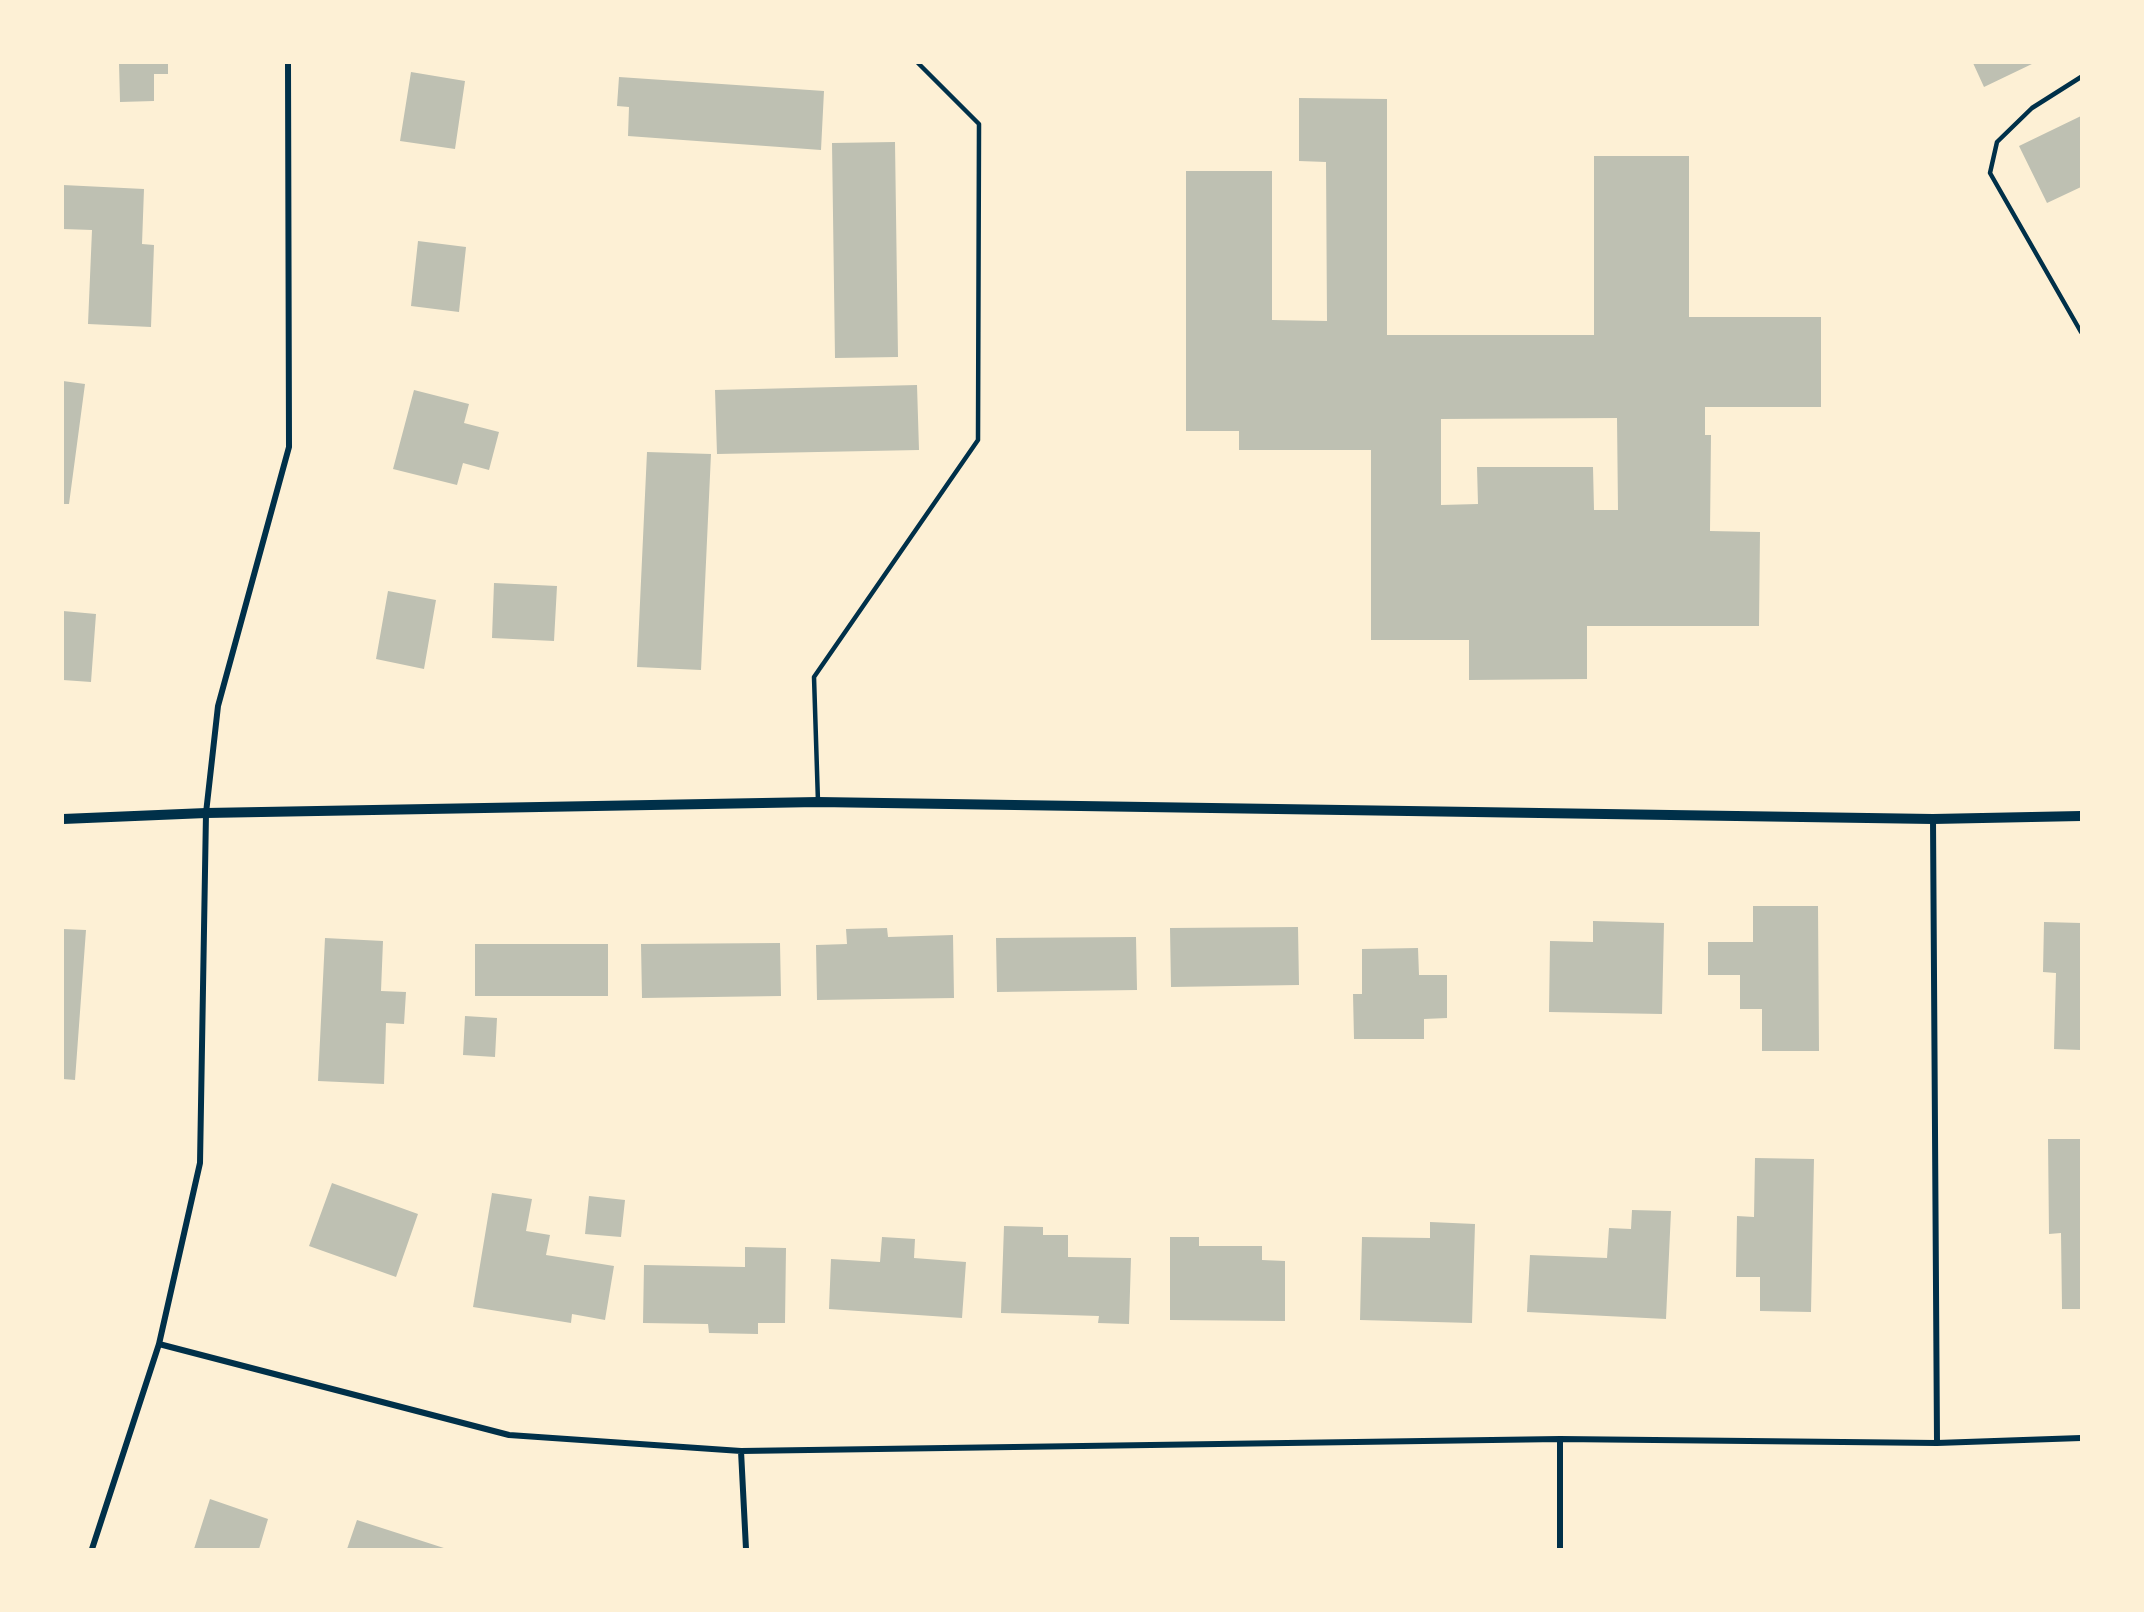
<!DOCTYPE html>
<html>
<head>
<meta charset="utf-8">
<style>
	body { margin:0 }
	#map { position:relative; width:2144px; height:1612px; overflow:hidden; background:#fdf0d5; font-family:"DM Sans",sans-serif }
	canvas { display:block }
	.frame { position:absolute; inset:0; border:64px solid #fdf0d5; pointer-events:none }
</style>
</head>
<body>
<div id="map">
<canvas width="2144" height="1612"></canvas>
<div class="frame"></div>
</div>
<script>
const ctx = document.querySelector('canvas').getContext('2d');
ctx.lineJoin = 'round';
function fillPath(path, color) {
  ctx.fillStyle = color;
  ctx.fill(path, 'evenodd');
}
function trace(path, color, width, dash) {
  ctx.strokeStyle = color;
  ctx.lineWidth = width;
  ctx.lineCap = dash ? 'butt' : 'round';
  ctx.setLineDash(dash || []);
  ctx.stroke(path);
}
fillPath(new Path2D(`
	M119,63H168V74H154V101L120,102Z
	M1973,63H2034L1984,87Z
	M411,72L465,81L455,149L400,141Z
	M619,77L824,91L821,150L628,136L629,107L617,106Z
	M1299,98L1387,99V335H1594V156H1689V317H1821V407H1705V435H1711L1710,531L1760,532L1759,626H1587V679L1469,680V640H1371V450H1239V431H1186V171H1272V320L1327,321L1326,162L1299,161ZM1617,418L1618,510H1594L1593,467H1477L1478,504L1441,505V419Z
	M2081,116V187L2047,203L2019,146Z
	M895,142L898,357L835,358L832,143Z
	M63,185L144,189L142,244L154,245L151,327L88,324L92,230L63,229Z
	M418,241L466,247L459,312L411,306Z
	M63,381L85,384L69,504H63Z
	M917,385L919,450L717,454L715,390Z
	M414,390L469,404L464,423L499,432L489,470L463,463L457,485L393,469Z
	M647,452L711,454L701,670L637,667Z
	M494,583L557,586L554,641L492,638Z
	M388,591L436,600L424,669L376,659Z
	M63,611L96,614L91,682L63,680Z
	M1753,906H1818L1819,1051H1762V1009H1740V975H1708V942H1753Z
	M1593,921L1664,923L1662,1014L1549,1012L1550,941L1593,942Z
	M2044,922L2081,923V1050L2054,1049L2056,973L2043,972Z
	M1298,927L1299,985L1171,987L1170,928Z
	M887,928L888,937L953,935L954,998L817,1000L816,945L847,944L846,929Z
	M63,929L86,930L75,1080L63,1079Z
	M1136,937L1137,990L997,992L996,938Z
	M325,938L383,941L381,991L406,992L404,1024L386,1023L384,1084L318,1081Z
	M780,943L781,996L642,998L641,944Z
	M475,944H608V996H475Z
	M1418,948L1419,975H1447V1018L1424,1019V1039H1354L1353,994H1362V949Z
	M465,1016L497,1018L495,1057L463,1055Z
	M2048,1139H2081V1309H2062L2061,1233L2049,1234Z
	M1755,1158L1814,1159L1811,1312L1760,1311V1277H1736L1737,1216L1754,1217Z
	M332,1183L418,1214L396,1277L309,1246Z
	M492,1193L532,1199L526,1231L550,1235L546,1255L614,1266L605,1320L572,1314L571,1323L473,1307Z
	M589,1196L625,1200L621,1237L585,1234Z
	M1632,1210L1671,1211L1666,1319L1527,1312L1530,1255L1607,1258L1609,1228L1631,1229Z
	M1430,1222L1475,1224L1472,1323L1360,1320L1362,1237L1430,1238Z
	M1004,1226L1043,1227V1235H1068V1257L1131,1258L1129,1324L1098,1323L1099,1316L1001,1313Z
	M882,1237L915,1239L914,1258L966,1262L962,1318L829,1309L831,1259L880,1262Z
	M1170,1237H1199V1246H1262V1260L1285,1261V1321L1170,1320Z
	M745,1247L786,1248L785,1323H758V1334L709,1333L708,1324L643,1323L644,1265L745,1267Z
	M210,1499L268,1519L259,1549H194Z
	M357,1520L447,1549H347Z`), '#bec0b2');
trace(new Path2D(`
	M2081,77L2032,108L1997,142L1990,173L2081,332
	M818,802L814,677L978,440L979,124L918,63`), '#003049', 4.5);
trace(new Path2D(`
	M1933,819L1937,1443
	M159,1344L509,1435L741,1451L1560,1439L1937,1443L2081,1438
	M741,1451L746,1549
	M92,1549L159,1344L200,1163L206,813L218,706L289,447L288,63
	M1560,1549V1439`), '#003049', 6);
trace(new Path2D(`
	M63,819L206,813L818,802L1933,819L2081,816`), '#003049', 10);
</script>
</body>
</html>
